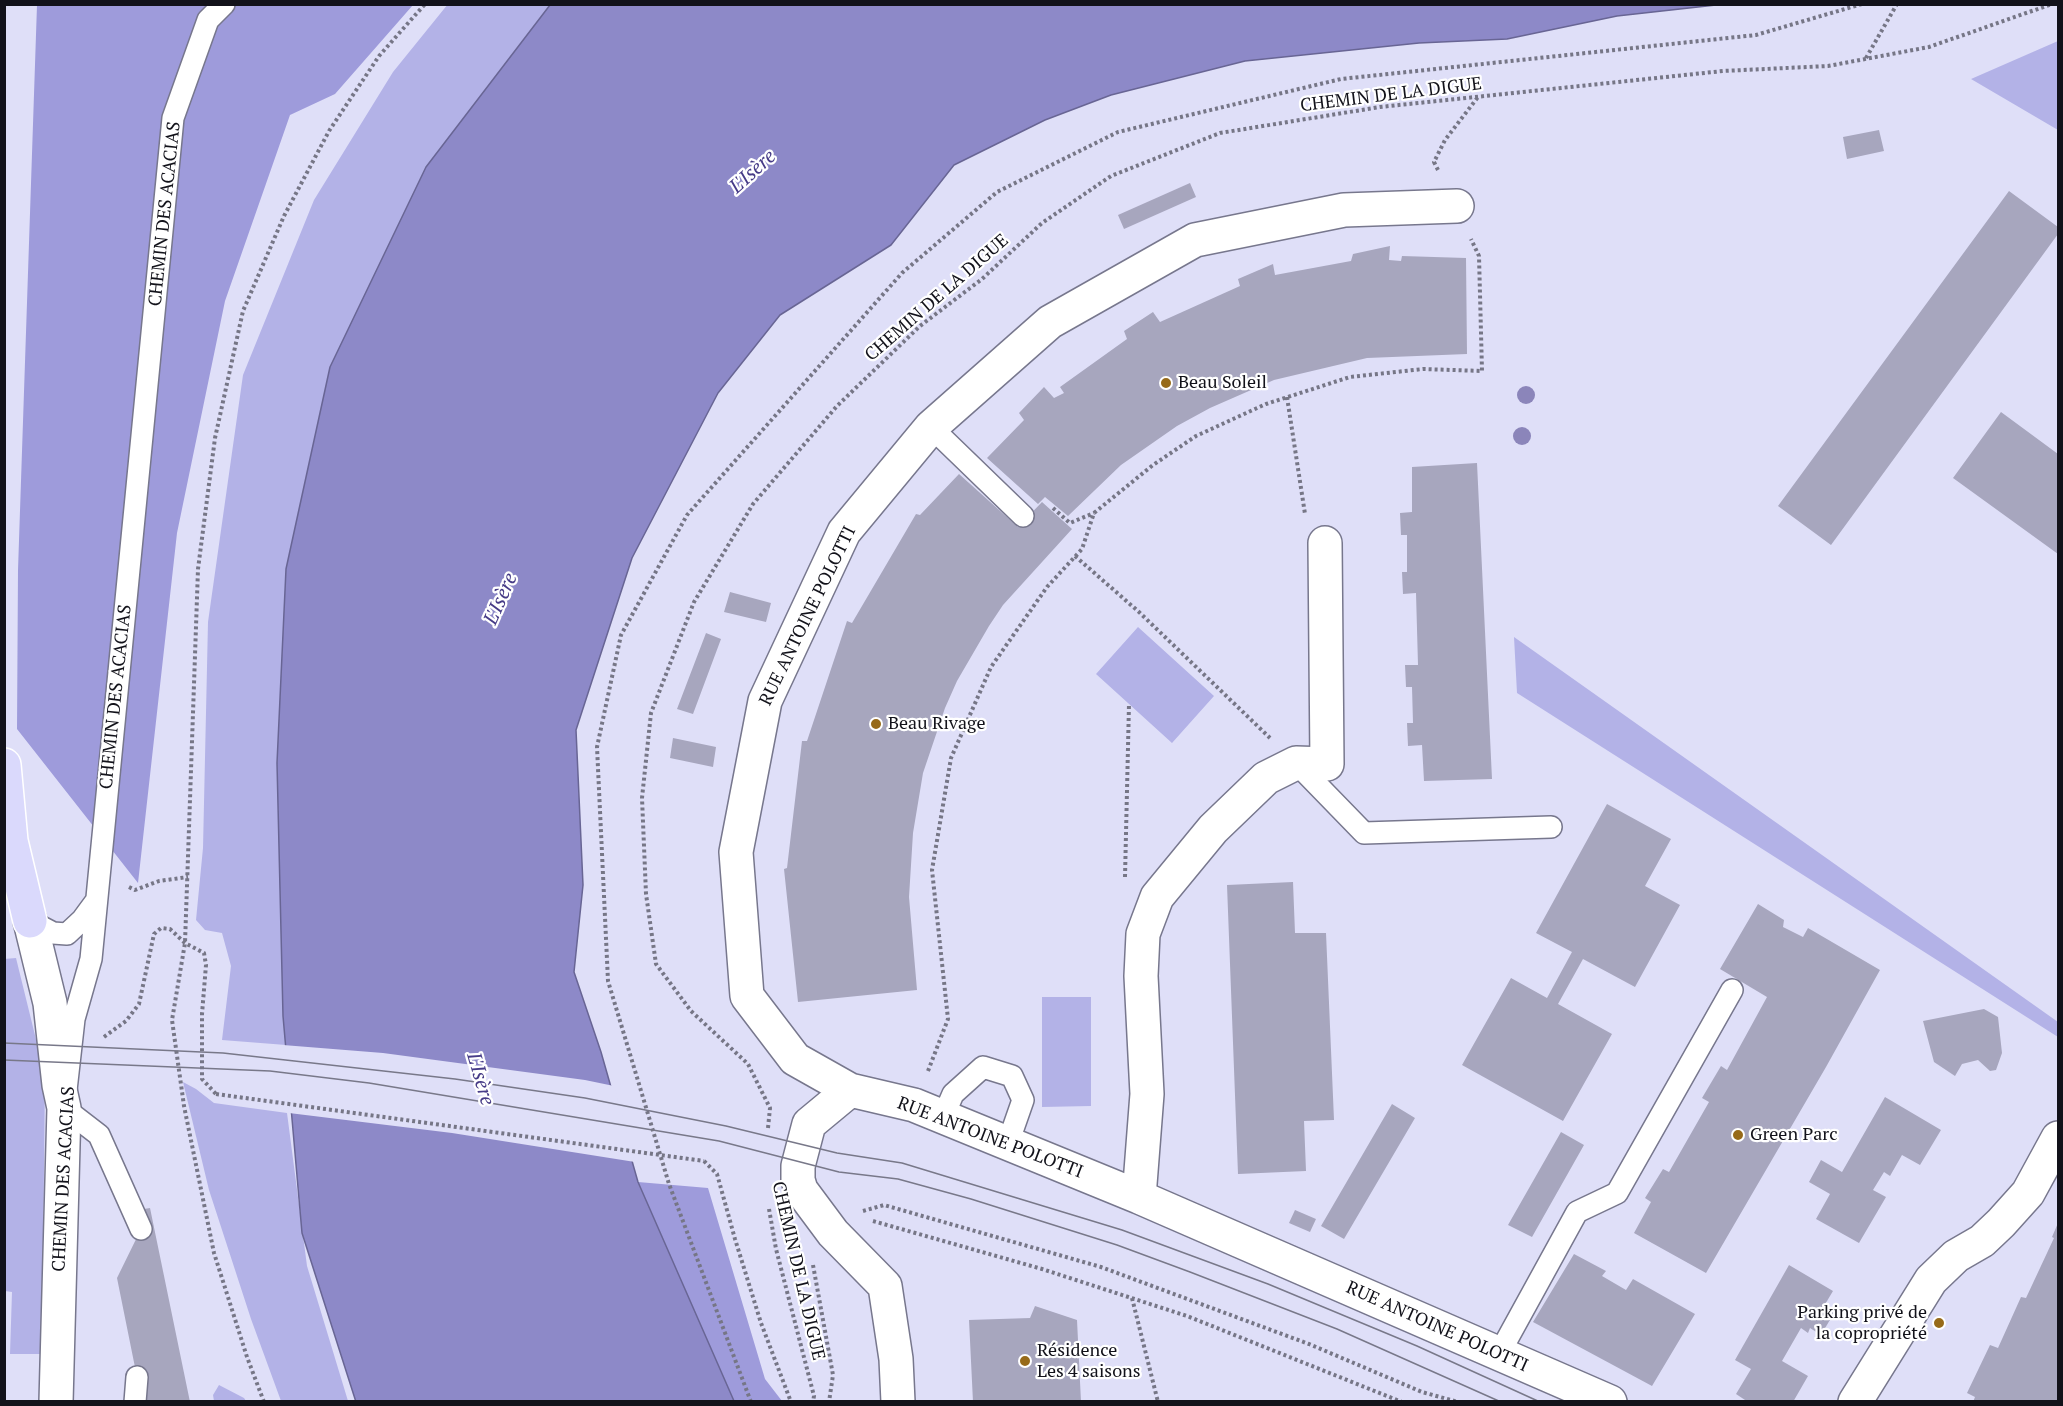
<!DOCTYPE html>
<html>
<head>
<meta charset="utf-8">
<style>
	body { margin:0 }
	#map { position:relative; width:2063px; height:1406px; overflow:hidden; background:#dfdff8; font-family:"PT Serif",serif }
	canvas { display:block }
	.frame { position:absolute; inset:0; border:6px solid #12121a; pointer-events:none }
</style>
</head>
<body>
<div id="map">
<canvas width="2063" height="1406"></canvas>
<div class="frame"></div>
</div>
<script>
const ctx = document.querySelector('canvas').getContext('2d');
ctx.lineJoin = 'round';
function fillPath(path, color) {
  ctx.fillStyle = color;
  ctx.fill(path, 'evenodd');
}
function trace(path, color, width, dash) {
  ctx.strokeStyle = color;
  ctx.lineWidth = width;
  ctx.lineCap = dash ? 'butt' : 'round';
  ctx.setLineDash(dash || []);
  ctx.stroke(path);
}
function drawText(font, color, halo, rows, align = 'center') {
  ctx.font = font + ' "PT Serif",serif';
  ctx.lineWidth = 4.5;
  ctx.setLineDash([]);
  ctx.textBaseline = 'middle';
  ctx.strokeStyle = halo;
  ctx.fillStyle = color;
  for (const [text, x, y, turn = 0] of rows) {
    ctx.save();
    ctx.translate(x, y);
    ctx.rotate((+turn || 0) * Math.PI / 180);
    ctx.textAlign = isNaN(turn) ? turn : align;
    if (halo) ctx.strokeText(text, 0, 0);
    ctx.fillText(text, 0, 0);
    ctx.restore();
  }
}
fillPath(new Path2D(`
	M448,4L550,5L426,167L330,367L286,569L277,763L286,1045L222,1040L231,966L222,933L205,930L196,920L203,848L208,622L243,375L314,200L393,72Z
	M2058,41V130L1971,79Z
	M1138,627L1214,696L1172,743L1096,674Z
	M1514,637L2058,1022V1037L1517,693Z
	M16,958L45,1076L42,1354H10L12,1292L5,1291L4,959Z
	M1042,997H1091V1106L1042,1107Z
	M183,1082L196,1089L214,1103L287,1113L307,1266L348,1401H281L251,1319L209,1190Z
	M219,1385L244,1398L246,1401H214L213,1395Z`), '#b3b2e7');
fillPath(new Path2D(`
	M37,5H413L335,94L290,115L225,301L177,533L138,883L17,729L18,570Z
	M638,1182L708,1188L765,1379L782,1401H734Z`), '#9e9bdb');
const water = new Path2D(`
	M550,5H1716L1617,16L1507,39L1419,43L1245,61L1111,95L1045,120L954,165L891,245L780,315L718,393L632,558L576,730L583,885L574,972L601,1052L638,1182L734,1401L356,1402L302,1233L283,1016L277,763L286,569L330,367L426,167Z`);
fillPath(water, '#8d89c8');
trace(water, '#686594', 1.5);
fillPath(new Path2D(`
	M283,1045L383,1053L585,1080L614,1086L635,1162L452,1133L289,1113Z`), '#dfdff8');
fillPath(new Path2D(`
	M1879,130L1884,151L1847,159L1843,137Z
	M1190,183L1196,197L1124,229L1118,215Z
	M2009,191L2058,227V234L1831,545L1778,506Z
	M1390,246L1389,260L1401,261L1402,256L1466,258L1467,354L1367,358L1274,380L1210,408L1177,426L1121,465L1068,516L1045,497L1038,504L987,458L1024,420L1019,413L1044,387L1054,398L1064,393L1060,387L1127,339L1124,331L1153,312L1160,322L1240,286L1238,279L1273,264L1275,275L1351,261L1353,254Z
	M2001,412L2058,454V554L1953,478Z
	M1477,463L1492,779L1424,781L1422,745L1408,746L1407,723H1413L1412,687H1406L1405,665H1418L1416,593L1403,594L1402,572H1407V535H1401L1400,513L1412,512V467Z
	M959,474L1018,527L1042,502L1072,529L1003,605L989,626L957,681L945,708L923,773L913,833L909,897L917,990L798,1002L784,869L787,868L802,741H807L847,621L852,623L916,514L920,515Z
	M730,592L771,603L766,622L724,612Z
	M706,633L721,639L693,714L677,709Z
	M673,738L716,747L713,767L670,758Z
	M1607,804L1671,839L1645,886L1680,905L1635,987L1583,959L1558,1004L1612,1034L1563,1121L1462,1065L1511,978L1547,998L1572,952L1536,933Z
	M1293,882L1295,933H1326L1334,1120L1304,1121L1306,1171L1238,1174L1227,885Z
	M1758,904L1784,920L1783,927L1803,937L1808,928L1880,970L1826,1067L1706,1273L1634,1233L1651,1202L1645,1198L1663,1169L1669,1172L1709,1102L1702,1098L1721,1066L1727,1070L1767,997L1720,969Z
	M1984,1009L1998,1017L2002,1053L1996,1070L1990,1071L1978,1060L1962,1064L1955,1076L1934,1062L1923,1021Z
	M1885,1097L1941,1130L1920,1165L1902,1155L1890,1176L1884,1172L1873,1190L1886,1197L1859,1243L1816,1219L1830,1194L1809,1182L1821,1160L1842,1172Z
	M1392,1104L1415,1118L1344,1239L1321,1226Z
	M1561,1132L1584,1145L1532,1237L1508,1225Z
	M150,1208L190,1402H142L117,1278L142,1227L138,1210Z
	M1295,1210L1316,1219L1310,1232L1289,1223Z
	M2058,1223V1402H1973L1975,1397L1967,1393L1990,1345L1998,1348L2021,1297L2026,1298L2054,1238L2052,1237Z
	M1574,1254L1606,1271L1602,1276L1626,1290L1633,1279L1695,1314L1652,1386L1533,1322Z
	M1789,1265L1833,1291L1824,1306L1834,1313L1821,1335L1810,1328L1808,1333L1801,1328L1782,1361L1808,1376L1793,1402H1748L1736,1394L1751,1369L1735,1360Z
	M1035,1306L1077,1320L1081,1402H973L969,1320L1030,1318Z`), '#a7a6be');
const lane = new Path2D(`
	M931,427L1023,516
	M1296,763L1364,833L1551,827
	M30,921L53,933L67,934L82,920L96,901
	M943,1117L953,1094L983,1067L1012,1076L1023,1100L1008,1143
	M141,1229L99,1135L64,1108L74,1019L91,959L173,118L208,20L224,4
	M1499,1354L1577,1212L1617,1193L1732,990
	M135,1402L137,1377`);
const street = new Path2D(`
	M1457,206L1344,210L1195,240L1050,322L931,427L844,532L765,701L736,852L747,996L795,1059L850,1090L914,1105L1139,1197L1610,1402
	M850,1090L809,1124L798,1166V1180L801,1190L833,1233L885,1286L896,1359L898,1402
	M1139,1197L1147,1094L1141,976L1143,934L1157,897L1213,829L1266,778L1296,763L1327,764L1325,543
	M1855,1402L1931,1280L1956,1256L1982,1241L2001,1223L2028,1193L2058,1138`);
const secondary = new Path2D(`
	M30,921L50,1003L59,1085L64,1108L56,1402`);
const primary = new Path2D(`
	M4,765L11,841L30,921`);
trace(lane, '#77778d', 24);
trace(street, '#77778d', 36);
trace(secondary, '#77778d', 36);
trace(primary, '#fff', 36);
trace(new Path2D(`
	M1866,58L1897,4
	M1438,170L1434,162L1445,140L1478,97
	M1287,397L1305,514
	M1053,508L1070,523L1094,513
	M1075,556L1139,612L1270,738
	M1125,877L1129,704
	M129,887L135,890L159,881L188,877
	M104,1037L126,1021L139,1004L154,934L161,928L170,929L185,943L204,953L206,965L202,1014V1079L216,1094
	M928,1071L948,1019L932,870L951,758L991,667L1047,587L1082,549L1094,513L1153,465L1196,436L1266,404L1350,377L1423,369L1482,371L1479,256L1471,239
	M768,1128L770,1108L748,1064L691,1011L656,964L646,894L642,798L651,713L694,602L753,504L837,406L920,326L982,279L1042,223L1111,176L1220,133L1380,107L1723,71L1828,66L1929,47L2052,4
	M704,1161L717,1174L735,1239L761,1323L791,1402
	M769,1209L776,1249L814,1396L813,1402
	M863,1211L884,1205L1101,1267L1309,1344L1422,1392L1458,1402
	M873,1221L1042,1269L1187,1316L1402,1402
	M813,1265L833,1375L829,1402
	M1132,1298L1158,1402
	M264,1402L247,1357L214,1253L184,1106L172,1020L185,943L198,569L215,438L243,311L284,216L329,131L379,56L425,4
	M751,1402L669,1184L608,981L597,747L621,635L687,515L902,273L997,192L1118,132L1341,79L1756,35L1862,4`), '#767686', 4, [3, 3]);
trace(lane, '#fff', 21);
trace(street, '#fff', 33);
trace(secondary, '#fff', 33);
trace(primary, '#dad9fc', 33);
trace(new Path2D(`
	M4,1043L223,1053L455,1079L585,1098L726,1126L837,1153L902,1163L1122,1230L1268,1284L1417,1346L1540,1402
	M4,1060L270,1071L369,1083L719,1141L839,1172L898,1179L971,1199L1117,1245L1190,1272L1337,1329L1501,1402`), '#787889', 1.5);
trace(new Path2D(`
	M216,1094L704,1161`), '#767686', 4, [3, 3]);
ctx.fillStyle = '#8b85ba';
for (const [x, y] of [
	[1526,395],
	[1522,436]
]) {
  ctx.beginPath();
  ctx.arc(x, y, 9, 0, 2 * Math.PI);
  ctx.fill();
}
for (const [x, y, r, color] of [
	[1166,383,6,"#976a19"],
	[876,724,6,"#976a19"],
	[1738,1135,6,"#976a19"],
	[1939,1323,6,"#976a19"],
	[1025,1361,6,"#976a19"]
]) {
  const dot = new Path2D();
  dot.arc(x, y, r, 0, 2 * Math.PI);
  ctx.fillStyle = color;
  ctx.fill(dot);
  trace(dot, '#fff', 2);
}
drawText('18px', '#12121a', '#fff', [
	["CHEMIN DE LA DIGUE",1391,95,-7],
	["CHEMIN DES ACACIAS",165,214,-84],
	["CHEMIN DE LA DIGUE",937,298,-41],
	["RUE ANTOINE POLOTTI",808,616,-64],
	["CHEMIN DES ACACIAS",116,697,-84],
	["RUE ANTOINE POLOTTI",990,1138,21],
	["CHEMIN DES ACACIAS",64,1179,-87],
	["CHEMIN DE LA DIGUE",798,1271,77],
	["RUE ANTOINE POLOTTI",1437,1327,24]
]);
drawText('18px', '#12121a', '#fff', [
	["Beau Soleil",1178,383],
	["Beau Rivage",888,724],
	["Green Parc",1750,1135],
	["Parking privé de",1927,1313,"right"],
	["la copropriété",1927,1334,"right"],
	["Résidence",1037,1351],
	["Les 4 saisons",1037,1372]
], 'left');
drawText('italic 20px', '#463b87', '#fff', [
	["L'Isère",753,172,-42],
	["L'Isère",501,599,-66],
	["L'Isère",480,1079,74]
]);
</script>
</body>
</html>
